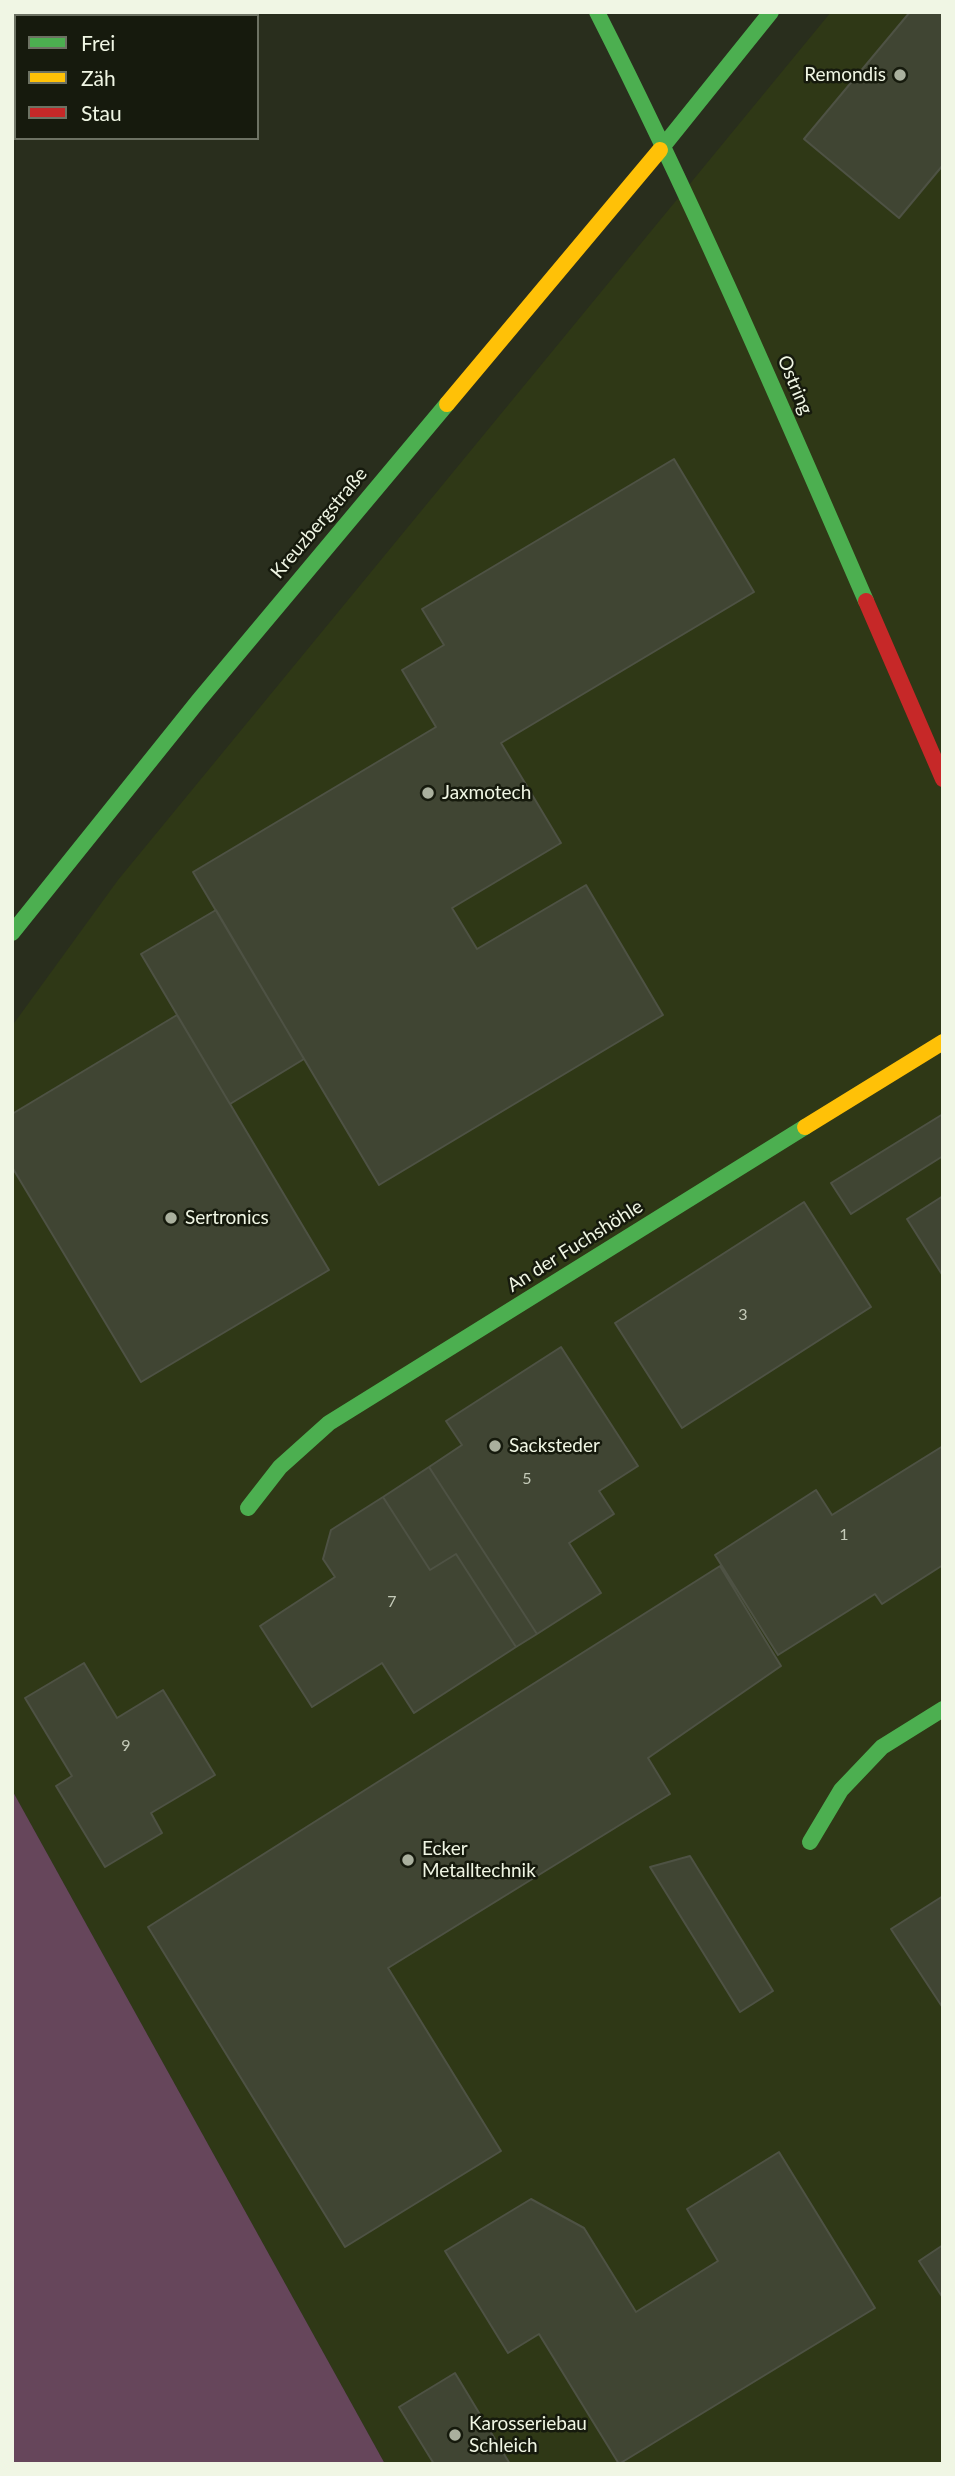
<!DOCTYPE html>
<html>
<head>
<meta charset="utf-8">
<style>
	body { margin:0 }
	#map { position:relative; width:955px; height:2476px; overflow:hidden; background:#292e1d; font-family:Lato,sans-serif }
	canvas { display:block }
	.frame { position:absolute; inset:0; border:14px solid #f0f6e4; pointer-events:none }
	.legend { position:absolute; left:14px; top:14px; width:245px; height:126px; box-sizing:border-box; background:#161a0d; border:2px solid #6d7263; margin:0; padding:9px 12px; list-style:none; font-size:21px; color:#f0f6e4 }
	.legend li { display:flex; align-items:center; gap:14px; height:35px }
	.legend b { width:35px; border:2px solid #6d7263 }
</style>
</head>
<body>
<div id="map">
<canvas width="955" height="2476"></canvas>
<div class="frame"></div>
<ul class="legend">
<li><b style="height:9px;background:#4caf50"></b>Frei</li>
<li><b style="height:9px;background:#ffc107"></b>Zäh</li>
<li><b style="height:9px;background:#c62828"></b>Stau</li>
</ul>
</div>
<script>
const ctx = document.querySelector('canvas').getContext('2d');
ctx.lineJoin = 'round';
function fillPath(path, color) {
  ctx.fillStyle = color;
  ctx.fill(path, 'evenodd');
}
function trace(path, color, width, dash) {
  ctx.strokeStyle = color;
  ctx.lineWidth = width;
  ctx.lineCap = dash ? 'butt' : 'round';
  ctx.setLineDash(dash || []);
  ctx.stroke(path);
}
function drawText(font, color, halo, rows, align = 'center') {
  ctx.font = font + ' Lato,sans-serif';
  ctx.lineWidth = 5;
  ctx.setLineDash([]);
  ctx.textBaseline = 'middle';
  ctx.strokeStyle = halo;
  ctx.fillStyle = color;
  for (const [text, x, y, turn = 0] of rows) {
    ctx.save();
    ctx.translate(x, y);
    ctx.rotate((+turn || 0) * Math.PI / 180);
    ctx.textAlign = isNaN(turn) ? turn : align;
    if (halo) ctx.strokeText(text, 0, 0);
    ctx.fillText(text, 0, 0);
    ctx.restore();
  }
}
fillPath(new Path2D(`
	M831,12H943V2464H385L12,1790V1026L118,880Z`), '#2f3816');
fillPath(new Path2D(`
	M12,1790L385,2464H12Z`), '#66465b');
const building = new Path2D(`
	M910,12H943V165L899,218L804,139Z
	M674,459L754,592L501,743L561,843L452,908L477,949L586,885L663,1015L379,1185L193,872L436,727L402,670L444,645L422,609Z
	M216,910L304,1059L230,1104L141,954Z
	M177,1015L329,1270L141,1382L12,1167V1114Z
	M943,1114V1156L851,1214L831,1183Z
	M943,1196V1276L907,1219Z
	M804,1202L871,1307L682,1428L615,1323Z
	M561,1347L638,1466L599,1491L614,1514L569,1543L601,1593L537,1634L429,1467L462,1445L446,1421Z
	M943,1446V1565L882,1604L875,1594L778,1655L715,1555L816,1490L832,1515Z
	M429,1467L537,1634L516,1647L456,1554L430,1570L383,1497Z
	M383,1497L430,1570L456,1554L516,1647L414,1713L382,1663L312,1707L260,1626L335,1577L323,1559L331,1530Z
	M720,1566L781,1666L648,1758L670,1794L388,1968L501,2151L345,2247L148,1927Z
	M84,1663L117,1718L163,1690L215,1775L151,1813L162,1833L105,1867L56,1786L72,1776L25,1698Z
	M690,1856L773,1991L740,2012L650,1867Z
	M943,1896V2008L891,1929Z
	M779,2152L875,2308L619,2464L539,2334L508,2353L445,2251L531,2199L584,2228L636,2312L718,2261L687,2209Z
	M943,2245V2298L919,2261Z
	M455,2373L510,2464H434L399,2407Z`);
fillPath(building, '#404533');
trace(building, '#4e5244', 2);
trace(new Path2D(`
	M597,12C695,205 780,403 866,601
	M660,150L771,12
	M12,933L199,700L447,404
	M248,1508L280,1467L329,1423L805,1127
	M810,1842L841,1790L882,1747L943,1709`), '#4caf50', 16);
trace(new Path2D(`
	M447,404L660,150
	M805,1127L943,1042`), '#ffc107', 16);
trace(new Path2D(`
	M866,601L943,779`), '#c62828', 16);
for (const [x, y, r, color] of [
	[900,75,7,"#aab09e"],
	[428,793,7,"#aab09e"],
	[171,1218,7,"#aab09e"],
	[495,1446,7,"#aab09e"],
	[408,1860,7,"#aab09e"],
	[455,2435,7,"#aab09e"]
]) {
  const dot = new Path2D();
  dot.arc(x, y, r, 0, 2 * Math.PI);
  ctx.fillStyle = color;
  ctx.fill(dot);
  trace(dot, '#161a0d', 2.5);
}
drawText('16px', '#c4cab8', null, [
	["3",743,1315],
	["5",527,1479],
	["1",844,1535],
	["7",392,1602],
	["9",126,1746]
]);
drawText('19px', '#f0f6e4', '#161a0d', [
	["Remondis",886,75,"right"],
	["Jaxmotech",442,793],
	["Sertronics",185,1218],
	["Sacksteder",509,1446],
	["Ecker",422,1849],
	["Metalltechnik",422,1871],
	["Karosseriebau",469,2424],
	["Schleich",469,2446]
], 'left');
drawText('19px', '#f0f6e4', '#161a0d', [
	["Ostring",795,385,67],
	["Kreuzbergstraße",319,523,-50],
	["An der Fuchshöhle",575,1246,-32]
]);
</script>
</body>
</html>
